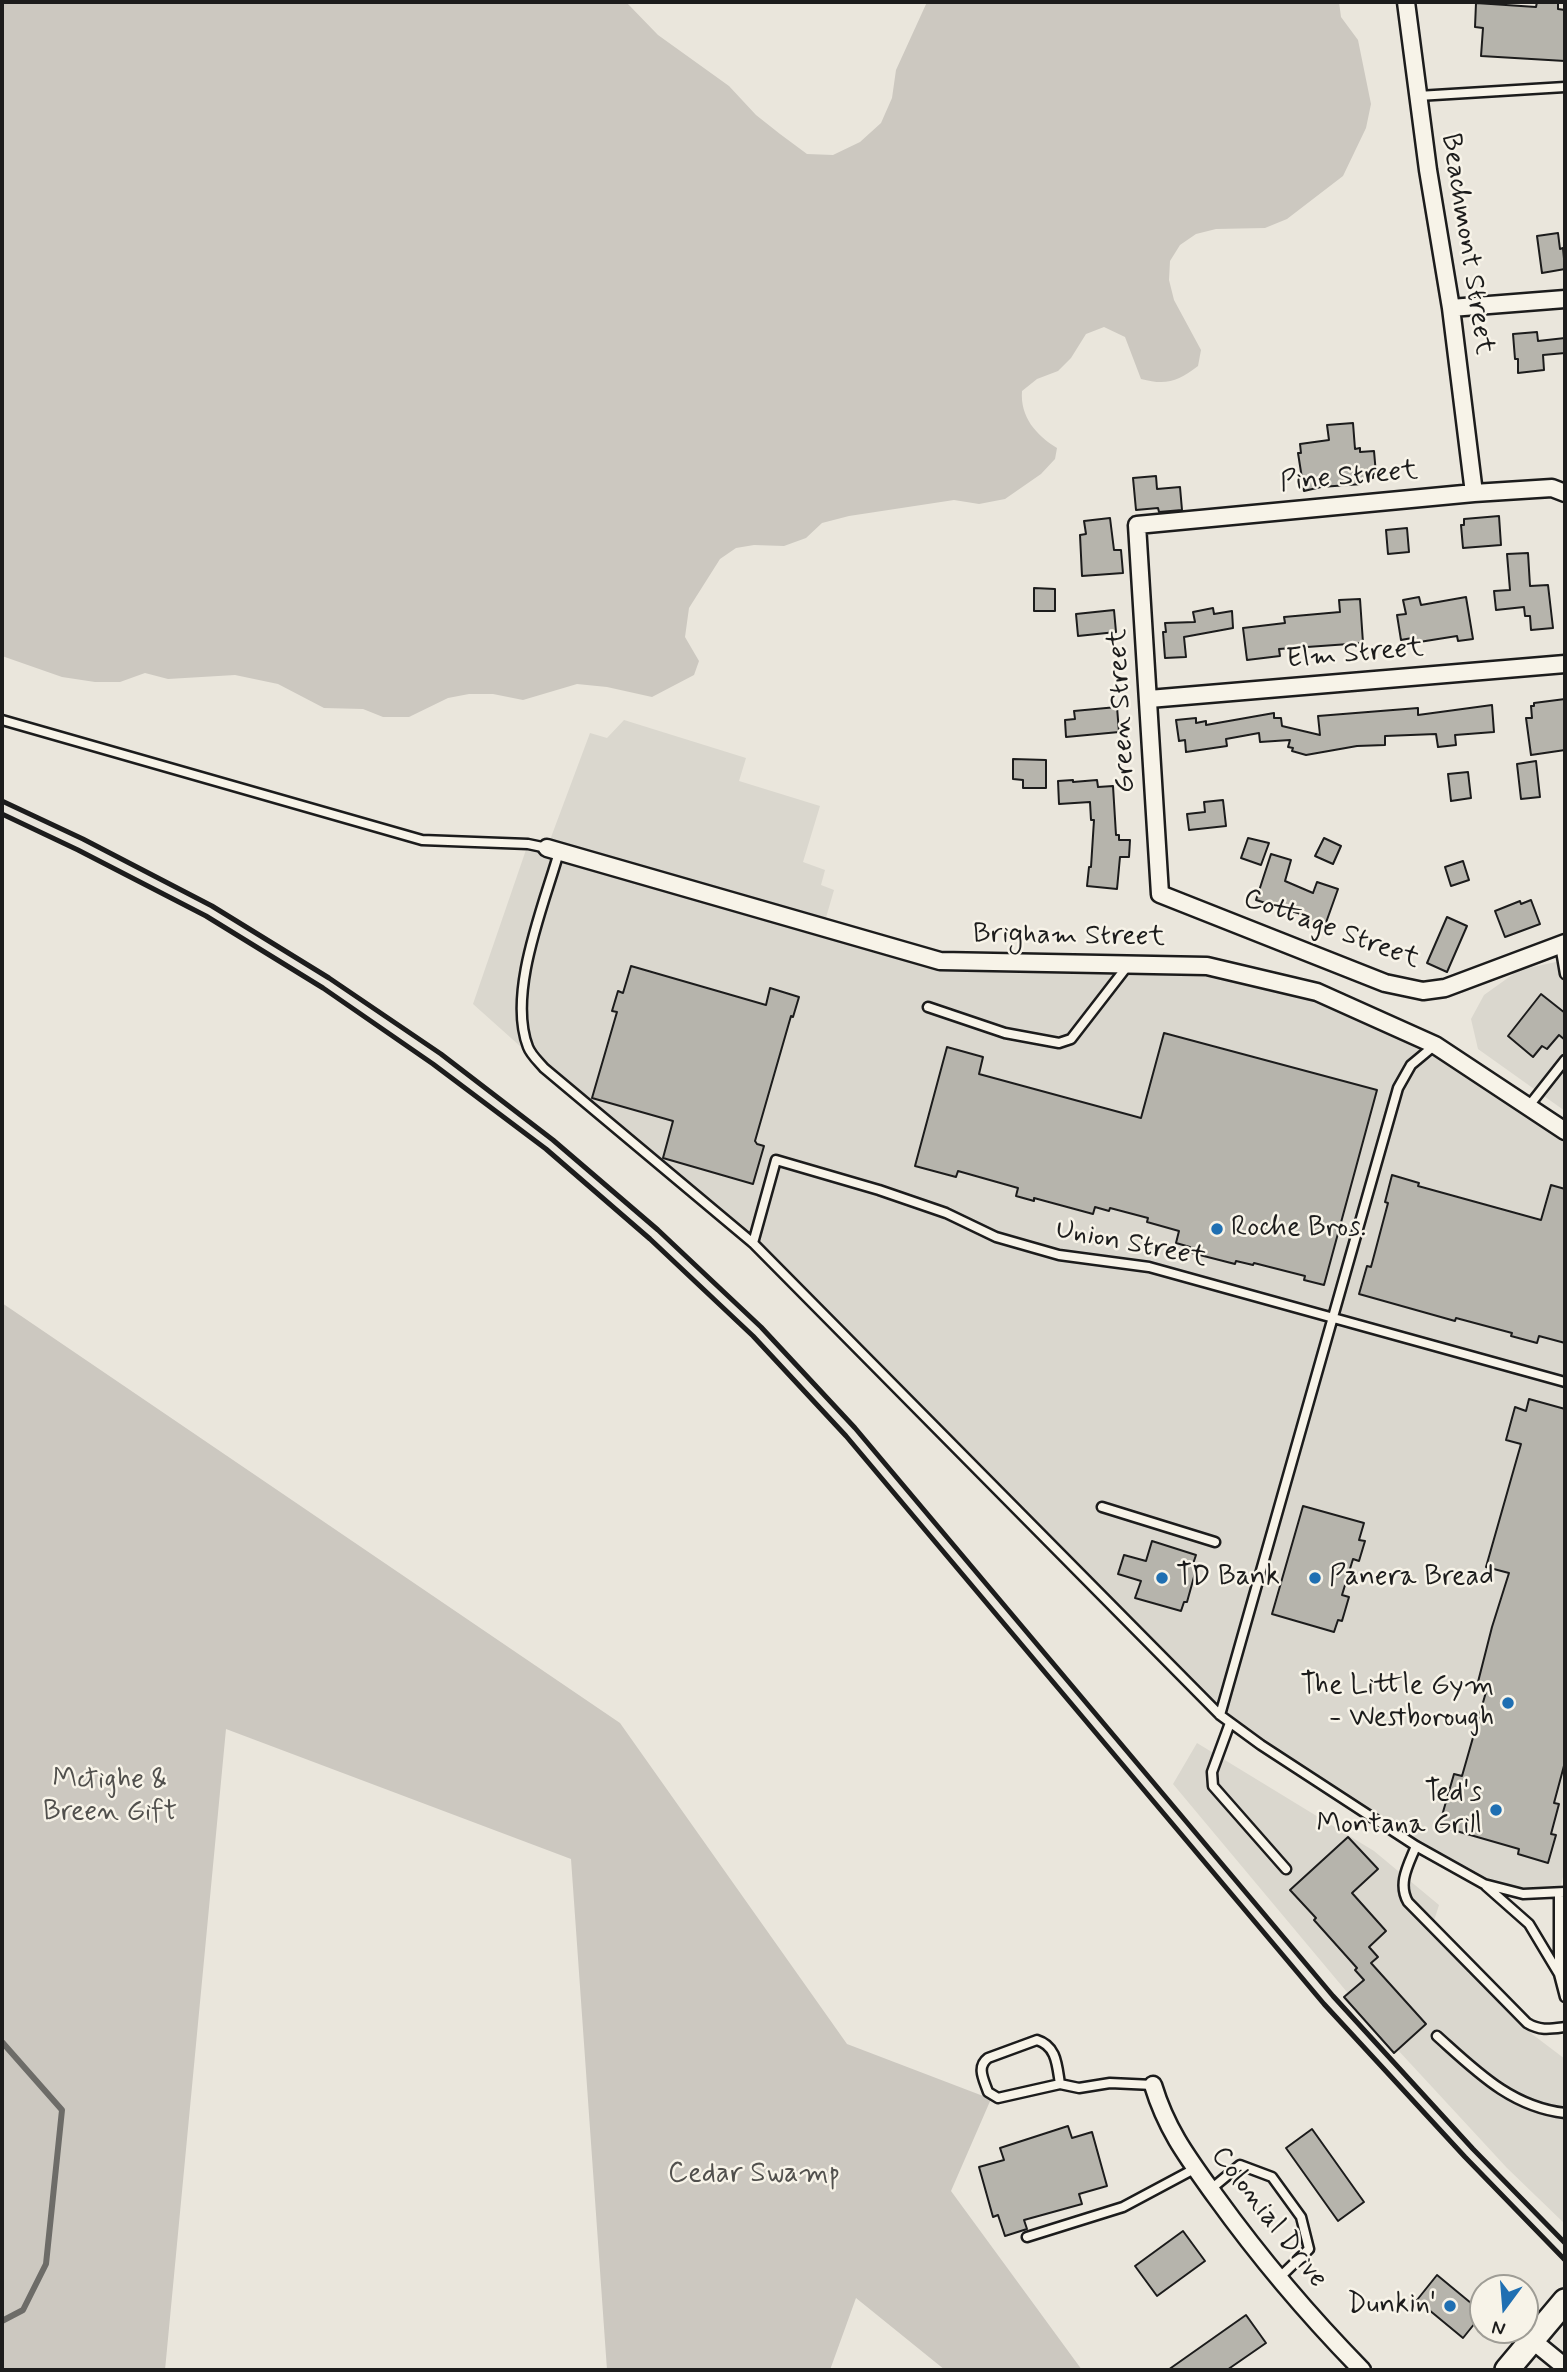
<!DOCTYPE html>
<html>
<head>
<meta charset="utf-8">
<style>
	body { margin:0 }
	#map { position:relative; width:1567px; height:2372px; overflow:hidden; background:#eae6dc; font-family:Mynerve,sans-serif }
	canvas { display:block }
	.frame { position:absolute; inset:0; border:4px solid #1c1c1c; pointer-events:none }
	.north { position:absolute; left:1469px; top:2274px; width:70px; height:70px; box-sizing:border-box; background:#f7f3e8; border:2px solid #9f9d96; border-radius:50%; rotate:196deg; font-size:19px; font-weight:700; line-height:28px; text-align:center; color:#1c1c1c }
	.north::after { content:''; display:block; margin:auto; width:24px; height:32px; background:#1f6fb2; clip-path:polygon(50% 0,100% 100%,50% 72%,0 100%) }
</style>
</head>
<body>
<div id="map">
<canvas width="1567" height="2372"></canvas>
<div class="frame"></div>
<div class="north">N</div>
</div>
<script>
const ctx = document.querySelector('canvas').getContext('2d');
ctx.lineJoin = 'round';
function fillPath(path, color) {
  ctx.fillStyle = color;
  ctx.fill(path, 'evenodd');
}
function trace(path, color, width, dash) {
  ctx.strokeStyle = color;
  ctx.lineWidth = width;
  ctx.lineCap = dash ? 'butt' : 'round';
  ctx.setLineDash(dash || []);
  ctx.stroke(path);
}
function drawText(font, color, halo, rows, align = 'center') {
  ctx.font = font + ' Mynerve,sans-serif';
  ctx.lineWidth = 5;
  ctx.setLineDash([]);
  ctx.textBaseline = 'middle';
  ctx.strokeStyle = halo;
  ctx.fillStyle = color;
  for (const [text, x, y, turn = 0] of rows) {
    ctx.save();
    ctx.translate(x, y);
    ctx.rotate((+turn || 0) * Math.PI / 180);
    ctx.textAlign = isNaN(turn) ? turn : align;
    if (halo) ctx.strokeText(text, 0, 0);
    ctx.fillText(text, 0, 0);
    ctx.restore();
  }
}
fillPath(new Path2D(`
	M624,720L746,758L739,781L820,806L803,862L825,870L821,885L834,890L823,928L940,961L1207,966L1317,992L1435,1045L1565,1131V1868L1559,1893L1523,1894L1484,1884L1416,1846L1220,1715L753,1243L568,1089L473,1004L528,844L547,848L590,733L607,738Z
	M1565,960V1111L1478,1049L1471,1019L1484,995L1519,970Z
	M1197,1743L1374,1851L1439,1905L1432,1927L1532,2034L1565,2059V2224L1507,2168L1372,2022L1173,1784Z`), '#dad7ce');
fillPath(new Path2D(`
	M2,2H626L658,35L729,86L756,115L780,134L807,154L833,155L860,142L881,123L892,98L896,70L927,2H1339L1341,17L1358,40L1371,104L1366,128L1343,176L1287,219L1265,228L1216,229L1196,234L1180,245L1170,261L1169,280L1174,300L1201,350L1198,366C1178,381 1167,386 1141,379L1125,337L1104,327L1086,334L1071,358L1058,371L1037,379L1022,391C1020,417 1036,435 1057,448L1055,459L1041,474L1005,499L979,504L954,500L849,516L822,523L806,538L784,546L754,545L736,548L720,559L689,608L685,637L699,661L694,675L652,697L607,687L577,684L523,700L493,694H469L448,698L409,717H383L363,709L324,708L278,684L235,675L168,679L145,673L120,682H95L62,677L2,656Z
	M2,1303L620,1723L847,2044L991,2099L951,2191L1082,2370H945L856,2298L830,2370H607L571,1859L226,1729L165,2370H2Z`), '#ccc8c0');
trace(new Path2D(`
	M2,2042L62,2110L46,2264L23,2310L2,2321`), '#6d6c68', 6);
const building = new Path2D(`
	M1537,2L1558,3V9L1565,10V61L1481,56L1483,28L1475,27L1476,3L1536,7Z
	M1558,233L1560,249L1563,248L1565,269L1542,273L1537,236Z
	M1537,332L1538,341L1565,338V353L1543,355L1544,370L1518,373V359H1515L1513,334Z
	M1353,423L1355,449L1360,448V452L1374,451L1376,474H1373V478L1361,479L1362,484L1321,487L1304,491L1298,453H1301L1300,444L1329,440L1327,425Z
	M1156,476L1157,489L1180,487L1182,510L1159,512L1158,508L1136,510L1133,478Z
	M1499,516L1501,545L1463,548L1461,525H1464V519Z
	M1110,518L1114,550H1121L1123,573L1082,576L1080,535L1086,534L1084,521Z
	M1407,528L1409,552L1388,554L1386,530Z
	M1528,553L1530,586L1548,585L1553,628L1531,630L1530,616H1525L1524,607L1496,610L1494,591L1510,590L1507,554Z
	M1034,588L1055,589V611H1034Z
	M1419,597L1421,605L1466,597L1473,639L1458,641L1457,636L1413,643L1412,638L1401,640L1397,615L1406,614L1403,600Z
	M1360,599L1363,643L1279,649L1280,656L1247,660L1243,628L1285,623L1284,617L1340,612L1339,600Z
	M1213,608L1214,614L1232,611L1233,628L1184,637L1186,657L1165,658L1163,632H1166L1165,623L1195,622L1193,612Z
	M1114,610L1116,632L1078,636L1076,614Z
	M1565,699V750L1531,755L1526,718H1532L1531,706H1534V703Z
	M1492,705L1494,732L1455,735L1456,745L1438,747L1436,734L1385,736V745L1357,746L1306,755L1292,751L1293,748L1288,747L1290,740L1260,742L1259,733L1226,739L1227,746L1186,752L1185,740L1179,741L1176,720L1196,718V723L1206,721V725L1274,713V718H1281L1282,726L1320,735L1318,716L1418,708V715Z
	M1117,707L1119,732L1066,737L1065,720L1075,719L1074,711Z
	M1013,759L1046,760V788H1023V780L1013,779Z
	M1536,761L1540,797L1521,799L1517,764Z
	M1468,772L1471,798L1451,801L1448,774Z
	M1073,780V782L1097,780L1098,787L1113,786L1116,835H1119V840H1130L1129,857H1120L1117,889L1087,886L1089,867H1091L1094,820H1091L1090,802L1059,804L1058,781Z
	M1223,800L1226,826L1189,830L1187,814L1205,812L1204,802Z
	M1248,838L1269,843L1261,865L1241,858Z
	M1324,838L1341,846L1333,864L1315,856Z
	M1271,854L1291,860L1285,881L1313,893L1317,882L1338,889L1323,931L1302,923L1304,915L1256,900Z
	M1463,861L1469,880L1451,886L1445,867Z
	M1531,900L1540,924L1505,937L1495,911L1520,901L1521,904Z
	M1447,917L1467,926L1447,972L1427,963Z
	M631,966L766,1005L770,988L799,997L793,1017L791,1016L755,1141L757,1144L764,1146L753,1184L663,1158L673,1121L592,1098L617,1012L612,1011L618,991L623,993Z
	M1541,994L1565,1013V1040L1559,1035L1547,1049L1542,1046L1533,1057L1508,1036Z
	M1164,1033L1377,1090L1324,1285L1304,1280L1305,1276L1254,1263L1253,1265L1236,1261L1235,1264L1188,1252L1190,1247L1176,1243L1179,1231L1147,1222L1148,1218L1110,1208L1109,1211L1095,1207L1093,1214L1034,1198V1201L1016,1196L1018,1188L958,1171L956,1177L915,1166L947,1047L983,1057L979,1074L1141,1118Z
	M1392,1175L1419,1183L1418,1186L1541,1220L1551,1185L1565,1189V1343L1539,1336L1537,1343L1511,1336L1512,1333L1456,1318L1455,1321L1359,1294L1367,1266L1371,1267L1388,1203L1385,1202Z
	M1529,1399L1565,1409V1762L1554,1803L1559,1804L1551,1834L1556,1835L1548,1863L1518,1854L1519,1849L1439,1826L1454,1774L1462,1776L1488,1685L1478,1682L1492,1627L1509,1573L1486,1567L1521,1444L1506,1440L1515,1407L1526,1411Z
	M1303,1506L1364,1523L1359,1540L1365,1541L1359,1561L1353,1559L1342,1595L1349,1597L1342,1621L1338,1620L1334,1632L1272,1614Z
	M1152,1541L1196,1555L1193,1564L1197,1566L1187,1602H1184L1181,1611L1135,1598L1141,1581L1118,1574L1124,1555L1146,1561Z
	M1348,1837L1378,1869L1352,1893L1386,1931L1369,1947L1378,1957L1371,1963L1426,2024L1394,2053L1344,1997L1364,1980L1355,1970L1357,1968L1314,1920L1316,1918L1290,1890Z
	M1068,2126L1072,2138L1092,2132L1107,2186L1079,2194L1082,2204L1024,2220L1027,2229L1005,2236L998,2215L993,2217L979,2167L1004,2160L1000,2148Z
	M1312,2129L1364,2202L1338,2221L1286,2148Z
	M1183,2231L1205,2261L1157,2296L1135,2266Z
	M1437,2275L1483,2313L1463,2338L1417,2300Z
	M1246,2315L1266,2343L1227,2370H1168Z`);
fillPath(building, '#b6b4ac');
trace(building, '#1c1c1c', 2);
const service = new Path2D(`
	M1418,96L1565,87
	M2,720L422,840L528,844L547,848
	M559,852C544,905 507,993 528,1047C531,1055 539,1062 544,1068L753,1243L1220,1715L1261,1745L1416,1846L1484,1884L1523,1894L1565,1892
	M1560,945L1565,974
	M928,1007L1005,1033L1059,1043L1071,1039L1129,964
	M1528,1107L1565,1060
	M753,1243L776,1160L879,1190L946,1213L996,1237L1059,1255L1149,1267L1565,1382
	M1102,1507L1215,1542
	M1220,1715L1398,1088L1411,1065L1435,1045
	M1230,1723L1212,1772L1213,1786L1286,1869
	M1416,1846C1409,1864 1397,1883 1408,1902L1527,2023C1540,2031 1550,2029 1565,2027
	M1486,1886L1529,1924L1559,1974
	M1559,1893V1974L1565,1997
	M1437,2036C1476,2071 1511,2107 1565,2113
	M1060,2084C1057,2066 1057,2046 1037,2040L988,2058C976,2067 984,2080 988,2092L998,2098L1060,2084L1079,2088L1110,2083L1153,2085
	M1211,2189L1240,2165L1272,2177L1301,2217L1309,2249L1279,2278
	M1027,2237L1123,2207L1196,2168`);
const minor = new Path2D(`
	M1406,2L1428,170L1451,308L1474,493
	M1451,308L1565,299
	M1565,493L1552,488L1474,493L1137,525L1160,894L1385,983L1423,991L1445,988L1565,943
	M1149,699L1565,664
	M547,848L940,961L1207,966L1317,992L1435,1045L1565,1131
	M1153,2085C1167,2131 1188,2158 1216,2197C1260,2258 1309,2316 1362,2370
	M1532,2340L1565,2367`);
const secondary = new Path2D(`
	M1507,2370L1565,2301`);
trace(service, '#1c1c1c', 13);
trace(minor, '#1c1c1c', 21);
trace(secondary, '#1c1c1c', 28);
trace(service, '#f7f3e8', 8);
trace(minor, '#f7f3e8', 16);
trace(secondary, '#f7f3e8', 23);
trace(new Path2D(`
	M2,801L83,839L212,906L329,978L441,1054L553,1140L658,1230L761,1327L855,1428L1333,1996L1473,2149L1565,2243
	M2,814L78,850L206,916L323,988L433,1064L546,1149L650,1239L753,1336L846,1436L1324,2004L1465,2157L1565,2260`), '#1c1c1c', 5);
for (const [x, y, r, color] of [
	[1217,1229,7,"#1f6fb2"],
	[1162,1578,7,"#1f6fb2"],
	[1315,1578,7,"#1f6fb2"],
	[1508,1703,7,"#1f6fb2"],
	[1496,1810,7,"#1f6fb2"],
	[1450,2306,7,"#1f6fb2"]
]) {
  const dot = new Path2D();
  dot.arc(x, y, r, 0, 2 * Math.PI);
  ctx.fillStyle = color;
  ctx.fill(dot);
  trace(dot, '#f7f3e8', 2.5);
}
drawText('28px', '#1c1c1c', '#f7f3e8', [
	["Beachmont Street",1466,244,81],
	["Pine Street",1349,478,-5],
	["Elm Street",1355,655,-5],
	["Green Street",1123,711,-93],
	["Cottage Street",1331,930,20],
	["Brigham Street",1069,937,1],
	["Union Street",1131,1245,11],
	["Colonial Drive",1268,2218,52]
]);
drawText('28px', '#1c1c1c', '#f7f3e8', [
	["Roche Bros.",1231,1229],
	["TD Bank",1176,1578],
	["Panera Bread",1329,1578],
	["The Little Gym",1494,1687,"right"],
	["- Westborough",1494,1719,"right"],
	["Ted's",1482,1794,"right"],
	["Montana Grill",1482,1826,"right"],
	["Dunkin'",1436,2306,"right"]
], 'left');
drawText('28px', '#51504d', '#f7f3e8', [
	["Mctighe &",110,1781],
	["Breen Gift",110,1813],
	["Cedar Swamp",754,2175]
]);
</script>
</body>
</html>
